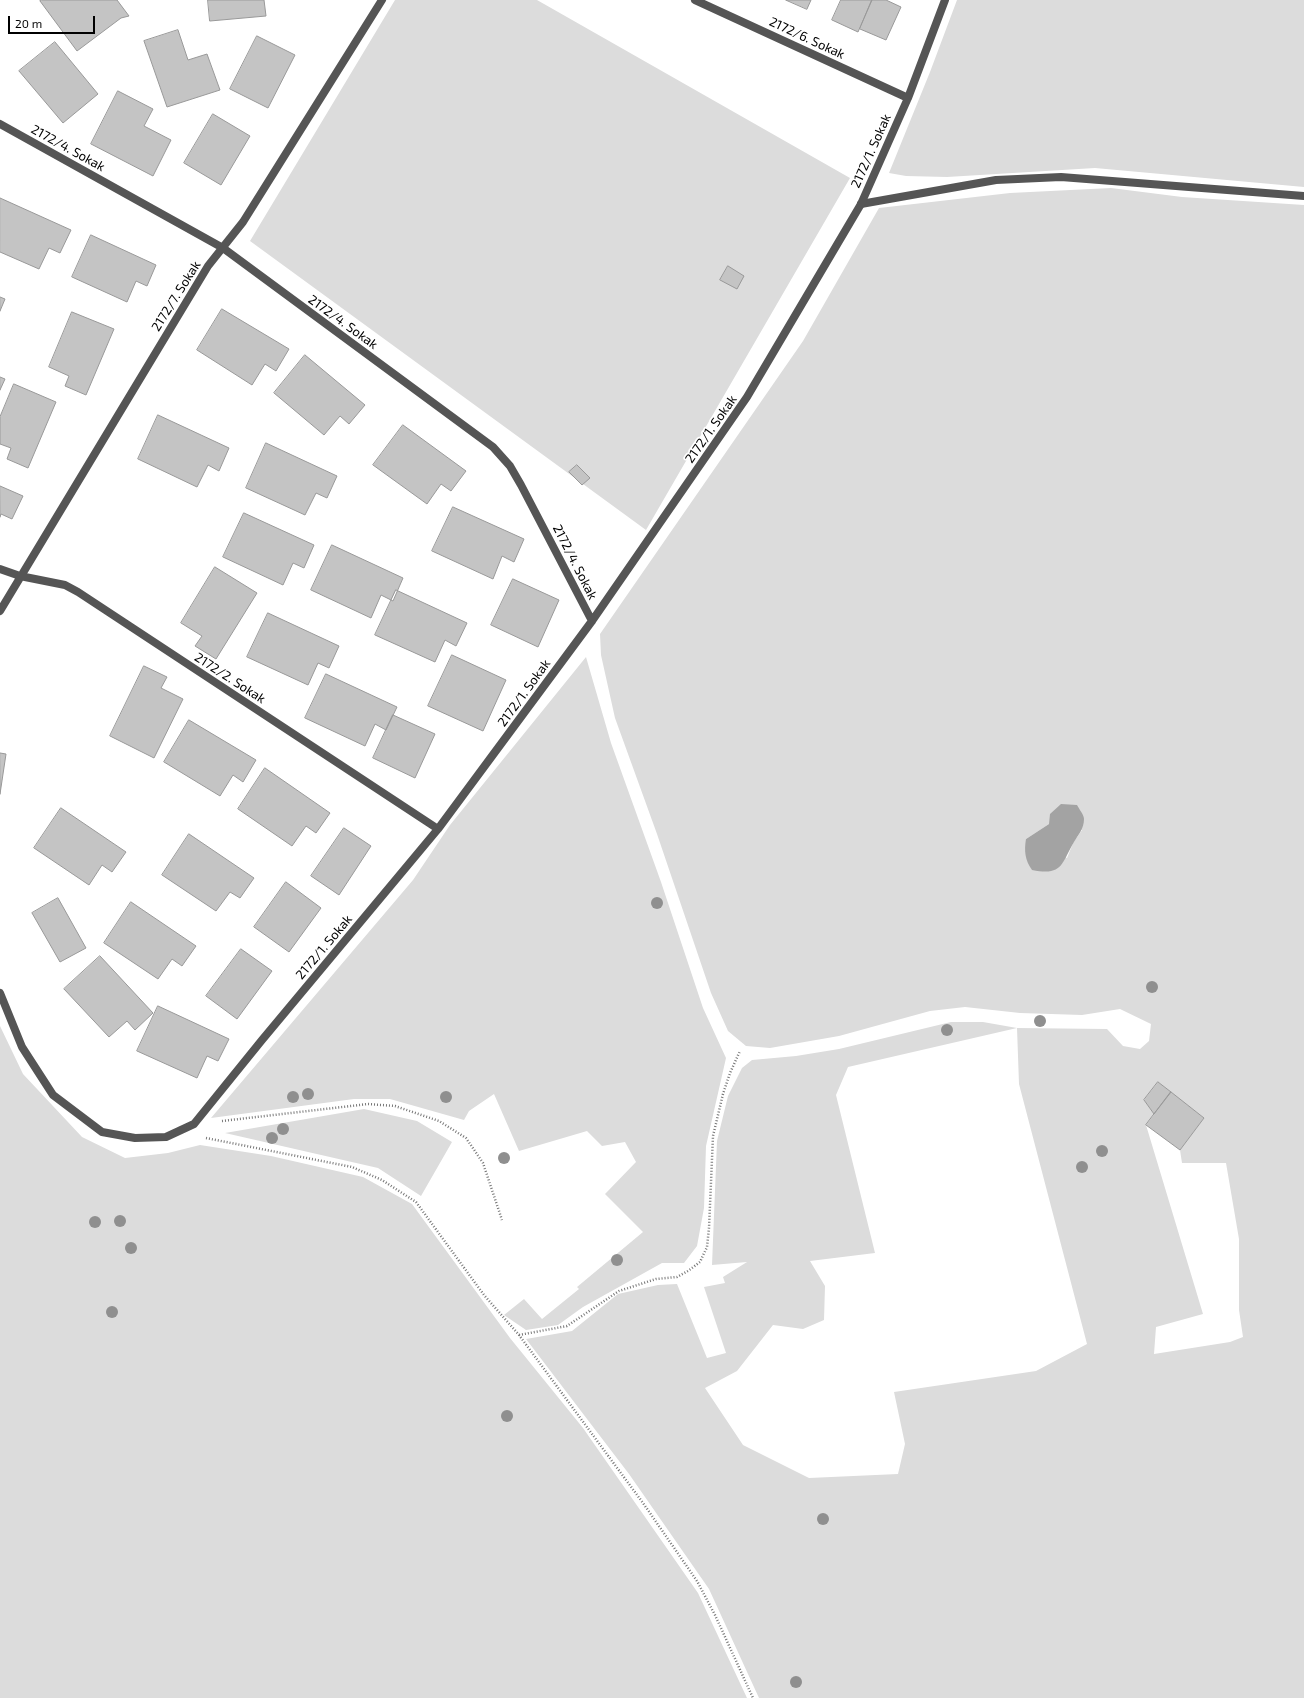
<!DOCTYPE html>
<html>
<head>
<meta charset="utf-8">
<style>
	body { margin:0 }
	#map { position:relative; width:1304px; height:1698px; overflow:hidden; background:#fff; font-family:"Exo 2",sans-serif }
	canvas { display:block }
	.scale { position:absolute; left:8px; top:16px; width:87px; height:18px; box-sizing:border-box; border:2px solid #000; border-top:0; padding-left:5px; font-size:12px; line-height:14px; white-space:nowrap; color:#000; -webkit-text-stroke:3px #fff; paint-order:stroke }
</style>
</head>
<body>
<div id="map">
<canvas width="1304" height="1698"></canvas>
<div class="scale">20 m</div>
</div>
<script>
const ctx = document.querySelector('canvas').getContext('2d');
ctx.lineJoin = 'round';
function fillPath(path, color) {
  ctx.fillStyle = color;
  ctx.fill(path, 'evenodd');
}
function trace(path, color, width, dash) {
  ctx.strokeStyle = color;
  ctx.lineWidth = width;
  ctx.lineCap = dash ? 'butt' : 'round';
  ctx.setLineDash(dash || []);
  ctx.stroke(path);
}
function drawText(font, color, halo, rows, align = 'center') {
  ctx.font = font + ' "Exo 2",sans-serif';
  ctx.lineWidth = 3.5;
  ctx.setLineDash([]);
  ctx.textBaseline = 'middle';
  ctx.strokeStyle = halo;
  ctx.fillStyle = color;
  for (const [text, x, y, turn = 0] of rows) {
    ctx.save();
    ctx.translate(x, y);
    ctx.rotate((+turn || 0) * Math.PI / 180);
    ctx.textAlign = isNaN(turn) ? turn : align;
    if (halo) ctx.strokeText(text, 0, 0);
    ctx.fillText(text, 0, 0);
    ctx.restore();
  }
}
fillPath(new Path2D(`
	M395,0H537L850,178L646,530L250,241Z
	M957,0H1304V187L1095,168L947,177L906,176L889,173L930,72Z
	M1111,188L1182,197L1304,205V1698H759L709,1589L629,1474L526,1339L572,1331L618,1294L658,1285L677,1284L707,1358L726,1353L704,1287L725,1283L723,1277L747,1262L712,1265L717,1141L728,1096L742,1068L752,1060L796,1056L839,1049L951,1022H983L1017,1028L1107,1029L1123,1046L1140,1049L1149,1041L1151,1024L1120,1009L1082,1015L1020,1013L965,1007L930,1011L839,1036L770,1048L746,1046L728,1031L711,993L657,834L615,718L601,655L600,634L803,341L879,208L1010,193ZM1049,824L1082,830L1073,843L1067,858L1026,839ZM1017,1028L1019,1084L1087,1344L1036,1371L894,1392L905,1444L898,1474L809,1478L743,1445L705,1388L737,1371L773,1325L803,1329L824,1320L825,1286L810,1261L875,1253L836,1095L848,1067ZM1158,1082L1204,1118L1180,1150L1182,1163H1226L1239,1239V1310L1243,1337L1230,1342L1154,1354L1156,1327L1203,1314L1146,1125L1154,1114L1144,1100Z
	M586,657L611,743L661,882L703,1008L726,1058L706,1146L704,1208L697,1246L684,1263H662L583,1307L558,1325L526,1330L504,1315L524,1299L542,1319L579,1289L577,1287L643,1232L605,1194L636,1162L625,1142L602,1146L587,1131L519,1151L494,1094L469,1111L464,1120L390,1099H354L211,1118L413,880L450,825Z
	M0,1026L23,1074L82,1137L125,1158L168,1153L200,1145L271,1156L363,1177L412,1204L510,1338L583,1428L698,1593L747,1698H0Z
	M364,1109L417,1121L452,1142L421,1196L378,1168L225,1133Z`), '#dcdcdc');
fillPath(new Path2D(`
	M1061,804L1077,805C1079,809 1084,815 1084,819C1084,829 1078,835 1074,842C1061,864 1063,876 1032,870C1025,860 1024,851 1026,839L1049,824L1050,814Z`), '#a3a3a3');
const building = new Path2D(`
	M42,0H117L129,16L121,18L77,51L40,1Z
	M208,0H264L266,16L210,21Z
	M786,0H811L807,9Z
	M841,0H872L858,32L832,20Z
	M872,0H886L901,7L886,40L860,29Z
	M178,30L188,60L207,54L220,90L167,107L144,41Z
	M257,36L295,55L268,108L230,89Z
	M55,42L98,94L63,123L19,71Z
	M118,91L153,109L144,126L171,140L153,176L91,144Z
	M213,114L250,136L221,185L184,163Z
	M0,198L71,230L60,253L49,248L39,269L0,252Z
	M91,235L156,265L147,286L136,281L127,302L72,277Z
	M728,266L744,276L737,289L720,280Z
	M0,297L5,299L0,311Z
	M222,309L289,349L276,371L265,364L252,385L197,350Z
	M72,312L114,329L86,395L65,386L69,376L49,367Z
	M305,355L365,405L349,424L340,416L324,435L274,393Z
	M0,377L5,379L0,390Z
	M14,384L56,402L28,468L7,459L11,448L0,444V417Z
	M158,415L229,448L219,471L208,465L197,487L138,459Z
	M403,425L466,471L451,491L441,484L427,504L373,465Z
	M266,443L337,476L327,498L316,493L305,515L246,488Z
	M577,465L590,478L582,485L569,472Z
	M0,486L23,496L12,519L1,514L0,517Z
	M453,507L524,539L514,562L502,556L493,579L432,551Z
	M244,513L314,545L304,568L293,563L283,585L223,557Z
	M332,545L403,578L393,601L381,595L371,618L311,590Z
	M215,567L257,593L216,659L195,646L202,636L181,623Z
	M513,579L559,600L538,647L491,625Z
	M396,590L467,623L456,646L445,640L435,662L375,635Z
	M268,613L339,646L329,668L318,663L308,685L247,657Z
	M452,655L506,680L483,731L428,706Z
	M144,666L167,677L161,688L183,699L154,758L110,736Z
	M326,674L397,707L386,730L375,724L365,746L305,718Z
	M393,715L435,734L415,778L373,758Z
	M189,720L256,760L243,782L233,775L220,796L164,762Z
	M0,753L6,754L0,794Z
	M265,768L330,813L316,833L306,826L292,846L238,809Z
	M61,808L126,852L112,872L102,865L89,885L34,848Z
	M344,828L371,846L339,895L311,876Z
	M189,834L254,878L240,898L230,892L216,911L162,875Z
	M286,882L321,908L289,952L254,927Z
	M58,898L86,948L60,962L32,913Z
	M131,902L196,946L182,966L172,959L158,979L104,943Z
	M241,949L272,971L237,1019L206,996Z
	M100,956L153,1013L135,1030L127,1021L109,1037L64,989Z
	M158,1006L229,1039L218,1061L207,1056L197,1078L137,1051Z
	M1158,1082L1171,1092L1154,1114L1144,1100Z
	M1171,1092L1204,1118L1180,1150L1146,1125Z`);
fillPath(building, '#c4c4c4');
trace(building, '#999', 1);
trace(new Path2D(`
	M222,1121L368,1104L395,1106L439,1121L466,1138L483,1163L502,1220
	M206,1138L352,1167L382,1180L416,1202L484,1295L519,1335L643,1503L697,1581L715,1615L753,1698
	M519,1335L567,1326L619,1291L656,1279L677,1277L688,1271L700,1262L707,1247L709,1228L713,1136L723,1094L730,1073L740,1051`), '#777', 2.5, [1, 2]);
trace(new Path2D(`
	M861,204L996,180L1061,177L1304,196`), '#555', 8);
trace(new Path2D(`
	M695,0L908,98
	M0,124L223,248L493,447L510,466L521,485L592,621
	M0,569L20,576L65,585L78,592L438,829
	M0,611L208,266L243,222L382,0
	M0,993L22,1047L53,1095L102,1132L135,1138L166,1137L194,1124L262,1040L438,829L592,621L747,397L861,204L908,98L945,0`), '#555', 8);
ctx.fillStyle = '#8f8f8f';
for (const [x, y] of [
	[657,903],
	[1152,987],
	[1040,1021],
	[947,1030],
	[308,1094],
	[293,1097],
	[446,1097],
	[283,1129],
	[272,1138],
	[1102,1151],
	[504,1158],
	[1082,1167],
	[120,1221],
	[95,1222],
	[131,1248],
	[617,1260],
	[112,1312],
	[507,1416],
	[823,1519],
	[796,1682]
]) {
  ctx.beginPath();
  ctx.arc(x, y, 6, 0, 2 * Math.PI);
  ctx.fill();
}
drawText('13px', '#000', '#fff', [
	["2172/6. Sokak",807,38,25],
	["2172/4. Sokak",68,148,29],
	["2172/1. Sokak",871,151,-66],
	["2172/7. Sokak",176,296,-58],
	["2172/4. Sokak",343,322,36],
	["2172/1. Sokak",711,429,-55],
	["2172/4. Sokak",575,562,63],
	["2172/2. Sokak",230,678,33],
	["2172/1. Sokak",524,693,-54],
	["2172/1. Sokak",324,947,-50]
]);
</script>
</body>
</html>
